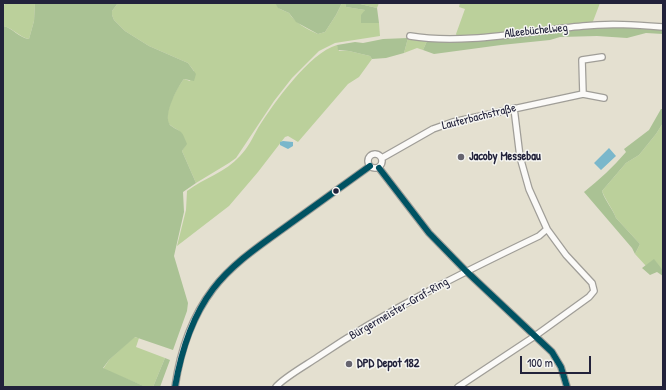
<!DOCTYPE html>
<html>
<head>
<meta charset="utf-8">
<style>
	body { margin:0 }
	#map { position:relative; width:666px; height:390px; overflow:hidden; background:#e4e0d0; font-family:"Patrick Hand",sans-serif }
	canvas { display:block }
	.frame { position:absolute; inset:0; border:4px solid #22223b; pointer-events:none }
	.scale { position:absolute; left:520px; top:356px; width:71px; height:18px; box-sizing:border-box; border:2px solid #22223b; border-top:0; padding-left:5px; font-size:12px; line-height:14px; white-space:nowrap; color:#22223b; -webkit-text-stroke:3px #f6f6f2; paint-order:stroke }
</style>
</head>
<body>
<div id="map">
<canvas width="666" height="390"></canvas>
<div class="frame"></div>
<div class="scale">100 m</div>
</div>
<script>
const ctx = document.querySelector('canvas').getContext('2d');
ctx.lineJoin = 'round';
function fillPath(path, color) {
  ctx.fillStyle = color;
  ctx.fill(path, 'evenodd');
}
function trace(path, color, width, dash) {
  ctx.strokeStyle = color;
  ctx.lineWidth = width;
  ctx.lineCap = dash ? 'butt' : 'round';
  ctx.setLineDash(dash || []);
  ctx.stroke(path);
}
function drawText(font, color, halo, rows, align = 'center') {
  ctx.font = font + ' "Patrick Hand",sans-serif';
  ctx.lineWidth = 3;
  ctx.setLineDash([]);
  ctx.textBaseline = 'middle';
  ctx.strokeStyle = halo;
  ctx.fillStyle = color;
  for (const [text, x, y, turn = 0] of rows) {
    ctx.save();
    ctx.translate(x, y);
    ctx.rotate((+turn || 0) * Math.PI / 180);
    ctx.textAlign = isNaN(turn) ? turn : align;
    if (halo) ctx.strokeText(text, 0, 0);
    ctx.fillText(text, 0, 0);
    ctx.restore();
  }
}
fillPath(new Path2D(`
	M5,3H35L34,21L29,39C19,37 13,28 3,26V9Z
	M118,3H275L280,9L289,13C294,22 308,30 318,34L325,32L336,15L342,3H345L346,7L365,10L361,23H379L380,36L335,43L319,51L292,78L274,101L236,158L229,163L196,183L182,151L185,146C184,142 183,135 180,132C177,128 170,127 168,122C165,110 177,87 184,79L190,81L194,71L188,63L149,46L125,31L114,20L112,15V11Z
	M356,3H379L377,8Z
	M460,3H600L592,24L458,39L456,34L465,9L459,7Z
	M408,38L427,41L423,50L417,48L404,53Z
	M337,45L339,51H349L370,56L372,59L359,77L348,84L298,142L288,136L285,137L258,172L229,206L177,246L186,210L187,191C204,178 226,172 240,156C248,148 253,137 258,128C274,103 309,53 337,45Z
	M663,123V270L654,260L646,266L635,254L640,244L616,218C613,209 606,201 602,191L626,163L639,155L656,134Z
	M134,337L139,338L136,347L165,358L153,387H146L103,369L109,360Z`), '#bbd09b');
fillPath(new Path2D(`
	M35,3H118L112,11V15L114,20L125,31L149,46L188,63L196,74L194,81L184,79C178,86 164,113 169,123C170,127 178,129 181,132C184,135 185,140 187,144L182,151L196,183L183,192L184,212L174,256L188,303L187,311L173,350L135,337L109,360L103,368L146,387H3V26C13,28 19,38 29,39L34,21Z
	M275,3H342L336,15L325,32L318,34L296,22L289,13L278,8Z
	M345,3H356L377,8L379,23H361V15L365,10L346,7Z
	M602,26L663,29V34L646,33L627,38L597,36L560,37L550,40L501,45L434,54L423,50L427,41L440,42L461,41Z
	M408,38L404,53L386,58L372,59L370,56L349,51L338,50L337,45L355,42L363,43L383,39Z
	M661,109H663V123L656,134L639,155L626,163L602,191C605,201 613,209 616,218L640,244L635,254L632,248L584,192C599,180 613,167 626,152L624,149L649,130Z
	M654,259L663,270V276L657,272L650,275L642,268Z
	M165,358L170,360L160,387H153Z`), '#aac294');
fillPath(new Path2D(`
	M283,141L293,142V146L288,149L280,145V142Z
	M609,148L616,156L601,170L594,163Z`), '#7ab7cb');
const street = new Path2D(`
	M410,36C465,45 527,31 583,26C610,23 637,25 663,27
	M583,94L582,60L602,57
	M514,108L520,157L529,189L547,229
	M368 161a7 7 0 1 1 14 0a7 7 0 1 1-14 0Z
	M382,158L433,129L453,122L583,94L604,98
	M379,168L429,233L466,271L552,352L561,367L567,387
	M175,387C180,352 191,318 213,289C232,264 259,246 284,228C313,207 341,187 370,166
	M276,387C283,378 308,364 318,357C389,309 462,273 539,236L547,229L566,255L592,283L594,291L589,297L535,336L458,387`);
trace(street, '#a09e98', 8);
trace(street, '#fbfaf8', 5.5);
trace(new Path2D(`
	M379,168L429,233L466,271L552,352L561,367L567,387
	M175,387C181,352 191,318 213,289C232,264 259,246 284,228C313,207 341,187 370,166`), '#005262', 6);
for (const [x, y, r, color] of [
	[461,157,4,"#66646f"],
	[336,191,3.5,"#22223b"],
	[349,364,4,"#66646f"]
]) {
  const dot = new Path2D();
  dot.arc(x, y, r, 0, 2 * Math.PI);
  ctx.fillStyle = color;
  ctx.fill(dot);
  trace(dot, '#f6f6f2', 1.5);
}
drawText('12px', '#22223b', '#f6f6f2', [
	["Alleebüchelweg",536,31,-6],
	["Lauterbachstraße",479,117,-14],
	["Bürgermeister-Graf-Ring",399,309,-30]
]);
drawText('bold 12px', '#22223b', '#f6f6f2', [
	["Jacoby Messebau",469,157],
	["DPD Depot 182",357,364]
], 'left');
</script>
</body>
</html>
